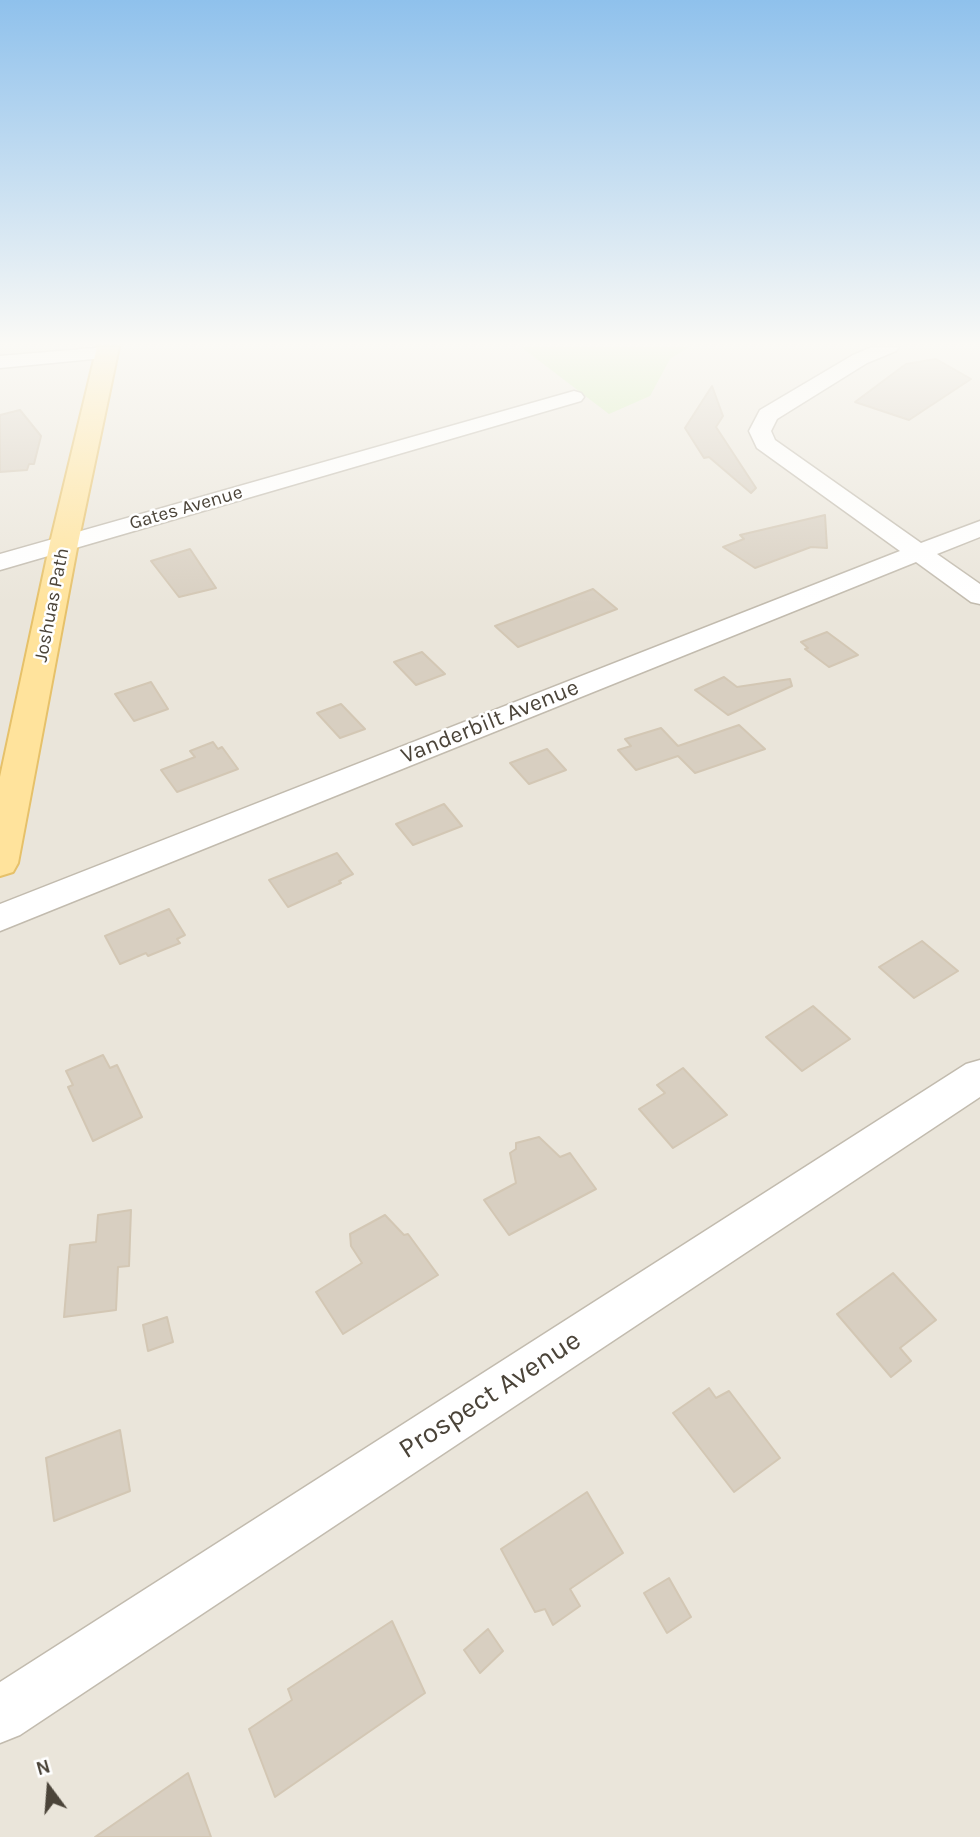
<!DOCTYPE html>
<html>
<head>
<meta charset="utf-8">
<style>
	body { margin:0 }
	#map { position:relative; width:980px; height:1837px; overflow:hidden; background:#f6f3ec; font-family:Karla,sans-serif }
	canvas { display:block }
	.north { position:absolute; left:14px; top:1753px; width:70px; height:70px; -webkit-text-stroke:5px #fff; paint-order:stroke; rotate:344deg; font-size:19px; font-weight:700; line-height:28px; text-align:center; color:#4b4439 }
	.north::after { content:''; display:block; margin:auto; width:24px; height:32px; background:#4b4439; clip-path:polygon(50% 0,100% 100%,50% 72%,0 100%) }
</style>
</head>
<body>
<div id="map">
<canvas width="980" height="1837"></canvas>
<div class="north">N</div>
</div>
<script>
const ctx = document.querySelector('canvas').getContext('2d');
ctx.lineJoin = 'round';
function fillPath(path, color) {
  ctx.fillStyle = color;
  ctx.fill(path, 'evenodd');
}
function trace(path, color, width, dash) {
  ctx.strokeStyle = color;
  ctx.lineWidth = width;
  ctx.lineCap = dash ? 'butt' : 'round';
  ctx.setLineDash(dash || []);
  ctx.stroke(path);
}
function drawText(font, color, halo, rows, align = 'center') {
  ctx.font = font + ' Karla,sans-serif';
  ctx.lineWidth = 5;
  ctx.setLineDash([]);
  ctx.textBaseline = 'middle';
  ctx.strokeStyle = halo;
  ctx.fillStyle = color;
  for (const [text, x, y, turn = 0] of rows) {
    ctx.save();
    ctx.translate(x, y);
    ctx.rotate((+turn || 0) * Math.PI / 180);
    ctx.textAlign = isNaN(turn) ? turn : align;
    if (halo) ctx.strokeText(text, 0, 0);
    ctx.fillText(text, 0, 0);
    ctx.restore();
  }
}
fillPath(new Path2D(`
	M0,347H980V1837H0Z`), '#eae5da');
fillPath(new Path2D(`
	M521,347H689L670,359L650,396L609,414Z`), '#d2eab5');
const building = new Path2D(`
	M936,359L971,379L909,420L855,402L906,364Z
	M712,386L723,416L716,427L756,488L751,493L709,457L704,458L685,428Z
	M20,410L41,436L34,464H29L27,470L0,472V415Z
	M825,515L827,548L811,547L755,568L723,547L744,539L740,535Z
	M190,549L216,588L179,597L151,561Z
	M593,589L617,609L518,647L495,626Z
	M827,632L858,655L829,667L805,649L808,648L801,642Z
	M422,652L445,674L416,685L394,662Z
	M724,677L737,687L790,679L792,686L728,715L695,690Z
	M151,682L168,709L134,721L115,694Z
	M341,704L365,729L340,738L317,713Z
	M739,725L765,749L695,773L678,756L636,770L618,750L631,746L625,739L661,728L678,746Z
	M213,742L218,749L222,747L238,769L177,792L161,770L195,757L190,751Z
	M547,749L566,770L529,784L510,763Z
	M444,804L462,826L413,845L396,824Z
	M337,853L353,874L339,881L341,883L288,907L269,880Z
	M169,909L185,935L177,939L180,943L148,956L146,953L120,964L105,936Z
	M922,941L958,971L914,998L879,967Z
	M813,1006L850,1039L802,1071L766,1037Z
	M103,1055L110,1068L117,1065L142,1117L93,1141L68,1087L73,1085L66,1071Z
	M683,1068L727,1115L673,1148L639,1109L665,1093L657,1085Z
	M539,1137L560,1157L570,1153L596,1189L509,1235L484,1200L516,1183L510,1153L516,1149V1143Z
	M131,1210L129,1266L118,1267L116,1310L64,1317L70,1245L96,1242L98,1215Z
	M385,1215L404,1235L408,1234L438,1275L343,1334L316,1292L362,1263L351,1246L350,1234Z
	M893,1273L936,1320L900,1348L911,1361L891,1377L837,1314Z
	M167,1317L173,1342L148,1351L143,1325Z
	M709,1388L716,1398L729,1391L780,1458L734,1492L673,1413Z
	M120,1430L130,1491L54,1521L46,1458Z
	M587,1492L623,1553L570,1589L580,1606L553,1625L545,1609L535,1612L501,1549Z
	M669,1578L691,1617L667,1633L644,1593Z
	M392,1621L425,1693L275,1797L249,1729L292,1700L288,1689Z
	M488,1629L503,1651L480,1673L464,1650Z
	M188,1773L211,1837H95Z`);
fillPath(building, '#d8cfc1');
trace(building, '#d3c7b4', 2);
const minor = new Path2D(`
	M106,347L114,349L117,353L114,357L0,368V356Z
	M872,347H899L896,351L867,363L777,419L771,431L775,440L921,543L980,521V537L937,554L980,584V604L971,602L916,562L0,931V904L900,551L757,448L749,431L760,410L853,355Z
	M574,391L581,393L584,397L581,401L0,570V554Z
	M980,1060V1097L20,1735L0,1743V1682L966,1064Z`);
const major = new Path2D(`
	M97,347H119L78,543L18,863L13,872L0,876V777L50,543Z`);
trace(minor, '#c2bbae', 3);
trace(major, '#e6c16a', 4);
fillPath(minor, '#fff');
fillPath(major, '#ffe39c');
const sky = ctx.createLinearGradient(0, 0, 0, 604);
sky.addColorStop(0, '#8fc1ec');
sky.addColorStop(0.57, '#fbfaf6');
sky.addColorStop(1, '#fbfaf600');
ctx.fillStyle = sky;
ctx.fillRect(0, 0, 980, 604);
drawText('19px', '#4b4439', '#fff', [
	["Gates Avenue",186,508,-16],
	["Joshuas Path",52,605,-79]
]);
drawText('23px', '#4b4439', '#fff', [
	["Vanderbilt Avenue",490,722,-22]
]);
drawText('28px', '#4b4439', '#fff', [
	["Prospect Avenue",490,1395,-33]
]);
</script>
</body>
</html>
